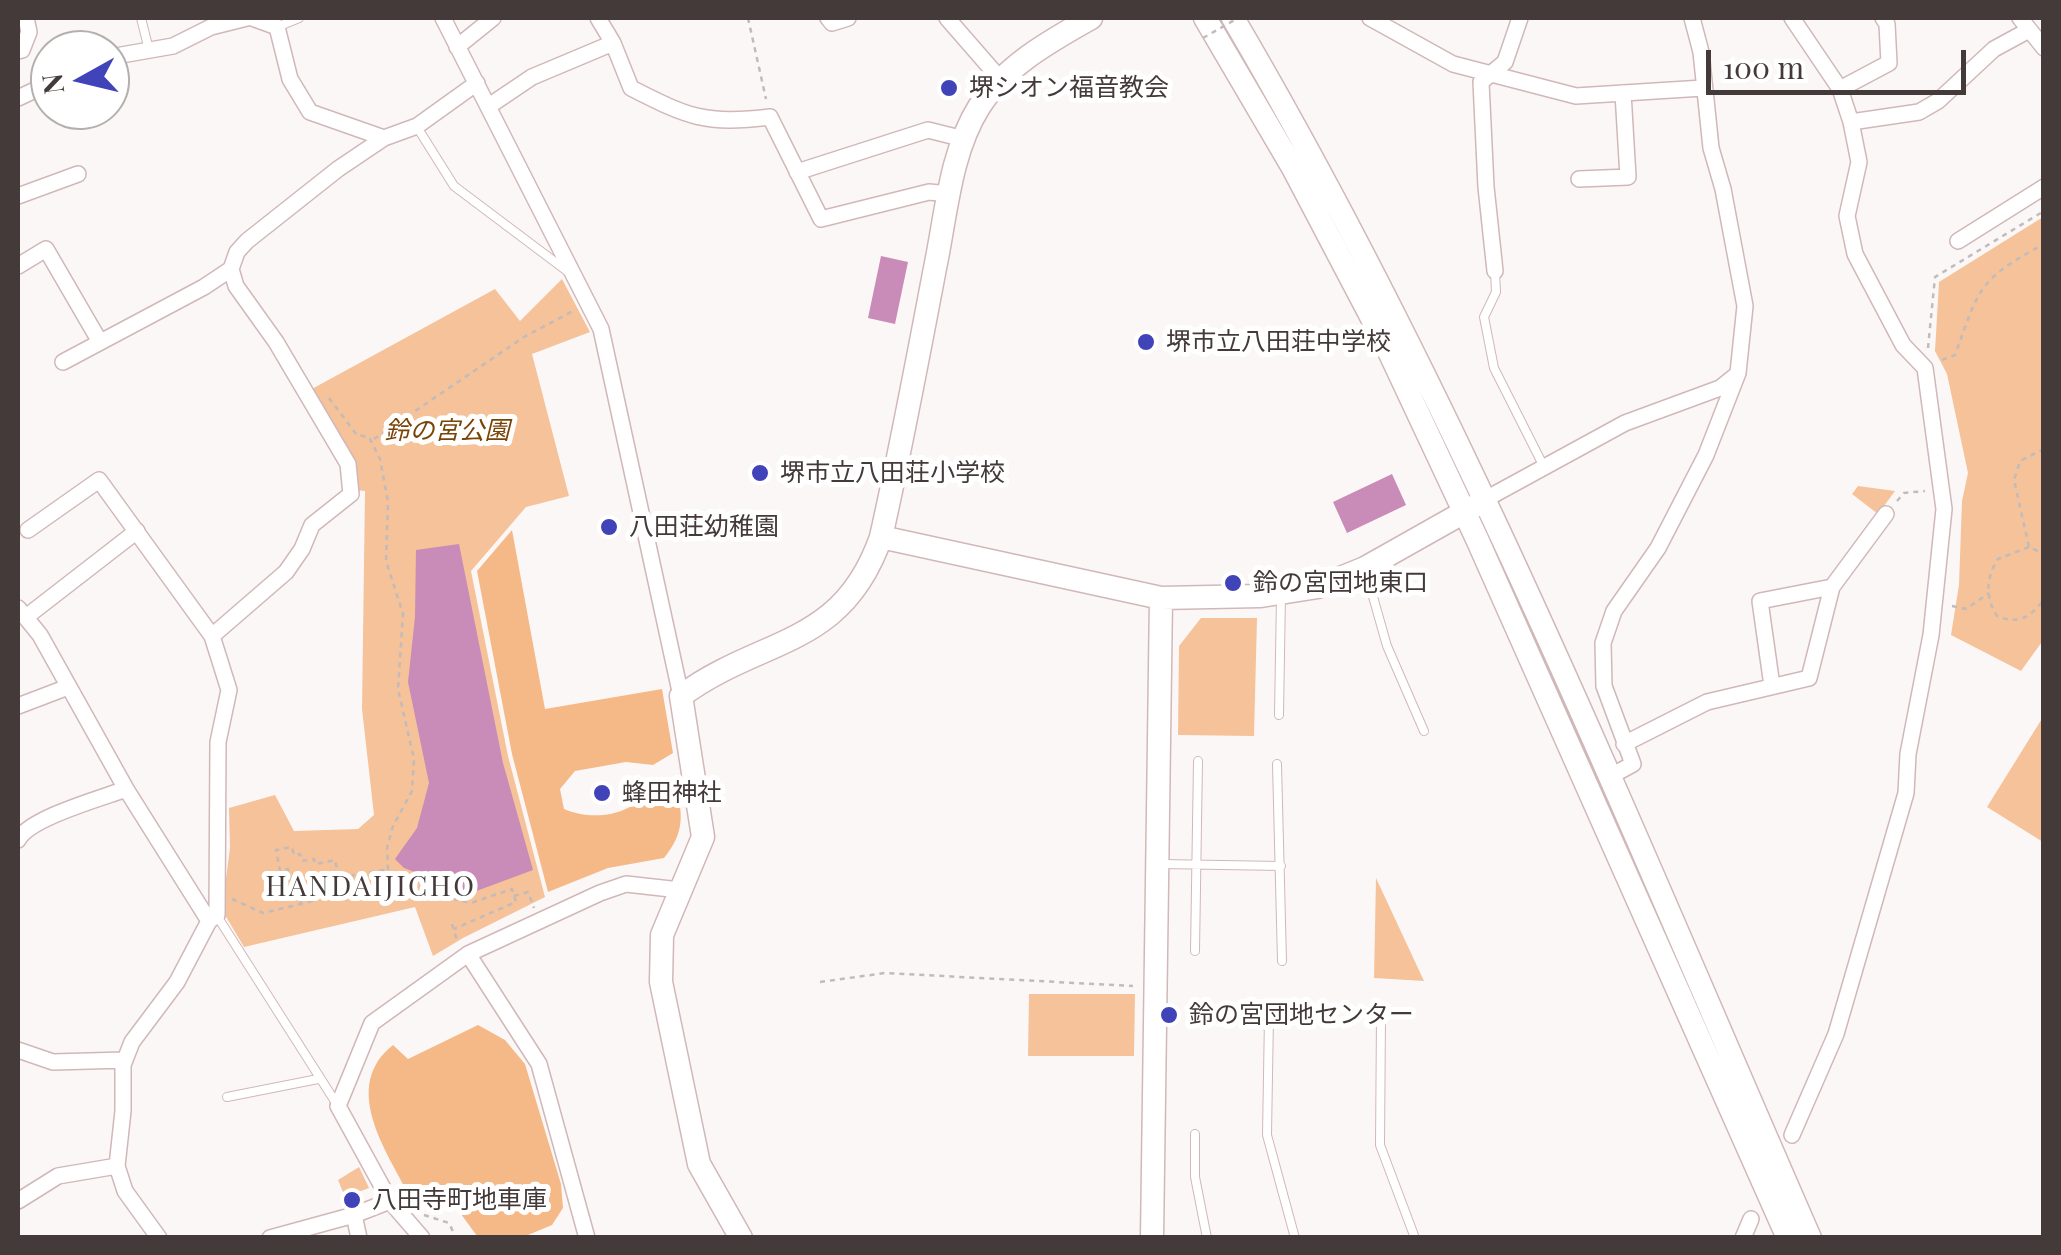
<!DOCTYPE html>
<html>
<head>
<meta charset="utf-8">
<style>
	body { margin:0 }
	#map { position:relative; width:2061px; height:1255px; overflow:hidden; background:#fcf7f7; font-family:"Playfair Display",serif }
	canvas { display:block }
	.frame { position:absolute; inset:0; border:20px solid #443a3a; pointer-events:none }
	.north { position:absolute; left:30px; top:30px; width:100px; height:100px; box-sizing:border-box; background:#fff; border:2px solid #b4b0b0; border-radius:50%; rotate:262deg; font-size:28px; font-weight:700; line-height:40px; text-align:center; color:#443a3a }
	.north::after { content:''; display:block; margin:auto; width:35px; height:45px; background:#4144b9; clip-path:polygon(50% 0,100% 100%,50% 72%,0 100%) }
	.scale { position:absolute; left:1706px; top:50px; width:260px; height:45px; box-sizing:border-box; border:5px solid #443a3a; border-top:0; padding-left:12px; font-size:30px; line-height:35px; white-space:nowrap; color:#443a3a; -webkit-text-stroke:8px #fff; paint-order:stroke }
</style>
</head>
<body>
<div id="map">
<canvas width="2061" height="1255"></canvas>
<div class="frame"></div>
<div class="north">N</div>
<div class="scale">100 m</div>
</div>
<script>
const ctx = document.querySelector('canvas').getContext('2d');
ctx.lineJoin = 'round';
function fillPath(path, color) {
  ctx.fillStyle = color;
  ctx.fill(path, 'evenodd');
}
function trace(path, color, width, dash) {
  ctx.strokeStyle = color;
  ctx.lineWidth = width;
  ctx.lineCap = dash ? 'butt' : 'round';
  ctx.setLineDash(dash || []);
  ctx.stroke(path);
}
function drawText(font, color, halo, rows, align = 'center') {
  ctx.font = font + ' "Playfair Display","Noto Sans JP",serif';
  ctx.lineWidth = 10;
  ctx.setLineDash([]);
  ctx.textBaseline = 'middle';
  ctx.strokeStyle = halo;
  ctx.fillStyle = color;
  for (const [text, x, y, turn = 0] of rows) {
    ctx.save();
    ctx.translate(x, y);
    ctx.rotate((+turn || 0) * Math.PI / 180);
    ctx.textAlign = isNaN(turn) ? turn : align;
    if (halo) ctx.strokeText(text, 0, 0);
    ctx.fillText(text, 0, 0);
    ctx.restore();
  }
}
fillPath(new Path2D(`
	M2043,217L2044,639L2021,671L1951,635L1959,585L1962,501L1968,473L1947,374L1935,351L1939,282Z
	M562,279L590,332L532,354L569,496L526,507L471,571L508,756L545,897L463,938L433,956L415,907L244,947L222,910L230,848L229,808L275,795L294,831L358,829L374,815L362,709L365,491L355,490L310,390L495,289L520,321Z
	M1858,486L1895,491L1878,514L1852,494Z
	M1201,618H1257L1254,736L1178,735L1179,646Z
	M2043,717V842L1987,807Z
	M1376,878L1424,981L1374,978Z
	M1029,994H1135L1134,1056H1028Z
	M359,1167L369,1188L345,1197L338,1180Z`), '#f5c299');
fillPath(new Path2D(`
	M512,530L545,709L662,689L673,753L653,765L626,762L575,771L560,789L564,809C585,818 613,818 633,805C648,796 657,785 675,784C684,816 684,833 664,858L608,868L548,892L512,754L477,571Z
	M478,1025L505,1040L525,1064L561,1184L563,1208L552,1225L528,1235L477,1236L458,1210L409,1195C385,1149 341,1086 393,1045L408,1059Z`), '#f5b988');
fillPath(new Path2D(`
	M881,256L908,262L895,324L868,318Z
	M1392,474L1406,505L1347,533L1333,502Z
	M459,544L503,763L533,870L471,893L404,868L395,859L417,828L429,783L408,682L415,617L416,550Z`), '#c98bb7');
const lane = new Path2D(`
	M141,18L149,50
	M277,27L299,18
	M417,127L454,186L567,271
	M1495,271L1496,292L1484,317L1494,368L1543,465
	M1366,572L1387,646L1424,731
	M1279,715L1281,595
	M1277,764L1282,961
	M1162,864L1281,866
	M217,916L338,1106
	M1195,951L1198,761
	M1269,1016L1267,1135L1295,1238
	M1381,1016L1380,1145L1415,1238
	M227,1097L318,1079
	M1195,1134V1177L1207,1238`);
const street = new Path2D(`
	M252,18L277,27L290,79L310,112L384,138L417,126L477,83
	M443,18L601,329L681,696
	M598,18L613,43
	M828,18L832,23L848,18
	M947,18L1001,80
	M1370,18L1453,64L1576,96L1703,88
	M1792,18L1840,89L1851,122L1859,162L1847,216L1855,254L1903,345L1925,368L1944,509L1931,635L1908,754L1906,793L1836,1034L1792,1135
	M2020,18L2044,48
	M457,47L493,18
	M18,51L22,50L29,32L26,18
	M110,57L173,46L211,27L247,18
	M1840,89L1889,63L1887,24L1883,18
	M18,98L50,83
	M489,106L532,77L613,43L631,88C688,117 705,125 770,117L821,219L929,192L950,194
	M1851,122L1919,112L1938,101L1994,49L2029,30
	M797,172L928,130L964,139
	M1579,179L1628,177L1623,93
	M18,196L78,174
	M1958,241L2044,187
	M18,266L46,249L100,342
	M1495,271L1486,187L1481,82L1505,62L1520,18
	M63,362L204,287L231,269
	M1484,500L1625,423L1720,388L1735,376
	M28,530L99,480L212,636
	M18,608L40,635L126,789L209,921
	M26,617L137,531
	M1772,686L1760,601L1832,587
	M18,706L68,687
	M1624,744L1707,702L1809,678L1832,587L1886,514
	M1609,777L1633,764L1604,686L1603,643L1614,611L1658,548L1706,455L1738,373L1745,306L1723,189L1711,148L1701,52L1692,18
	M18,840C29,818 102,798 126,789
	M468,954L539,1064L587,1238
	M18,1050L53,1062L125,1060
	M18,1201L58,1176L117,1166
	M354,1215L359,1238
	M159,1238L125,1191L117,1166L123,1111V1065L132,1042L177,982L209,921L217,915L218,742L229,690L212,636L286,572L302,549L312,525L351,494L348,464L276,342L236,286L231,269L237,252L247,241L338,169L384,138
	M270,1238L354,1215L390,1201
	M422,1238L390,1201L338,1106L372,1023L468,954L600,893L626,884L680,890
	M1743,1238L1751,1219`);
const secondary = new Path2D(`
	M1205,18L1293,168L1386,345L1477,539L1788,1238
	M1233,18C1461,406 1630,826 1810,1238
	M881,537L1161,598L1261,596L1318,587L1365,568L1475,506
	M741,1238L699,1164L661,982L662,935L703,837L681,696C762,636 842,649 881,537C901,448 918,358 935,268C946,216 950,153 979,107C1005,66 1050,41 1091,18
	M1152,1238L1161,598`);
trace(lane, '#d1b8b8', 10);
trace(street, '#d1b8b8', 18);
trace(secondary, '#d1b8b8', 25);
trace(new Path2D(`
	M748,18L766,99
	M1928,348L1935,277L2044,211
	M1942,360L1955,355C1980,286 1978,280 2044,244
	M329,398L357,435L369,437L380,459L388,502L386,561L403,614L398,689L414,759L412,791L393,826L387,848L388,871
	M374,439L524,337L573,311
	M2044,449L2020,461L2014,480L2029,547L2044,554
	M1897,501L1904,493L1925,491
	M2029,547L1998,559C1986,577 1985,598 1997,616C2019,625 2031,617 2044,599
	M1952,606L1966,609L1989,593
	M514,896L528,892L534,908
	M232,899L263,913L313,901L342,880L354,875L384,870L430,885L446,897L471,903L512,889L516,902L454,929
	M301,903L296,881L291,883L288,869L280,871L276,850L292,847L294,855L300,854L302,861L314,859L315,864L335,860L339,878
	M452,924L457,940
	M820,982L885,973L1133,986
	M424,1215L449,1223L456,1238`), '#c1bbbb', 2.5, [5, 5]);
trace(lane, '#fff', 8);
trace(street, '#fff', 15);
trace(secondary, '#fff', 22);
trace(new Path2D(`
	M1203,38L1238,18`), '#c1bbbb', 2.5, [5, 5]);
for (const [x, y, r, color] of [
	[949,88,10,"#4144b9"],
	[1146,342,10,"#4144b9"],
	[760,473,10,"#4144b9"],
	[609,527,10,"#4144b9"],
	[1233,583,10,"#4144b9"],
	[602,793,10,"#4144b9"],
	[1169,1015,10,"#4144b9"],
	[352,1200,10,"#4144b9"]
]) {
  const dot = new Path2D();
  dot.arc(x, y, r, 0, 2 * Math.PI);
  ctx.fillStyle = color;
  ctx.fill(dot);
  trace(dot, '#fff', 4);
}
drawText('25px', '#443a3a', '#fff', [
	["堺シオン福音教会",969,88],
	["堺市立八田荘中学校",1166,342],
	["堺市立八田荘小学校",780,473],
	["八田荘幼稚園",629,527],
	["鈴の宮団地東口",1253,583],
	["蜂田神社",622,793],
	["鈴の宮団地センター",1189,1015],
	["八田寺町地車庫",372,1200]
], 'left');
drawText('italic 25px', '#7a4407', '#fff', [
	["鈴の宮公園",447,431]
]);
ctx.letterSpacing = '2.5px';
drawText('28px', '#443a3a', '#fff', [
	["HANDAIJICHO",371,887]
]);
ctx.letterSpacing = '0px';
</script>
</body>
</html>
